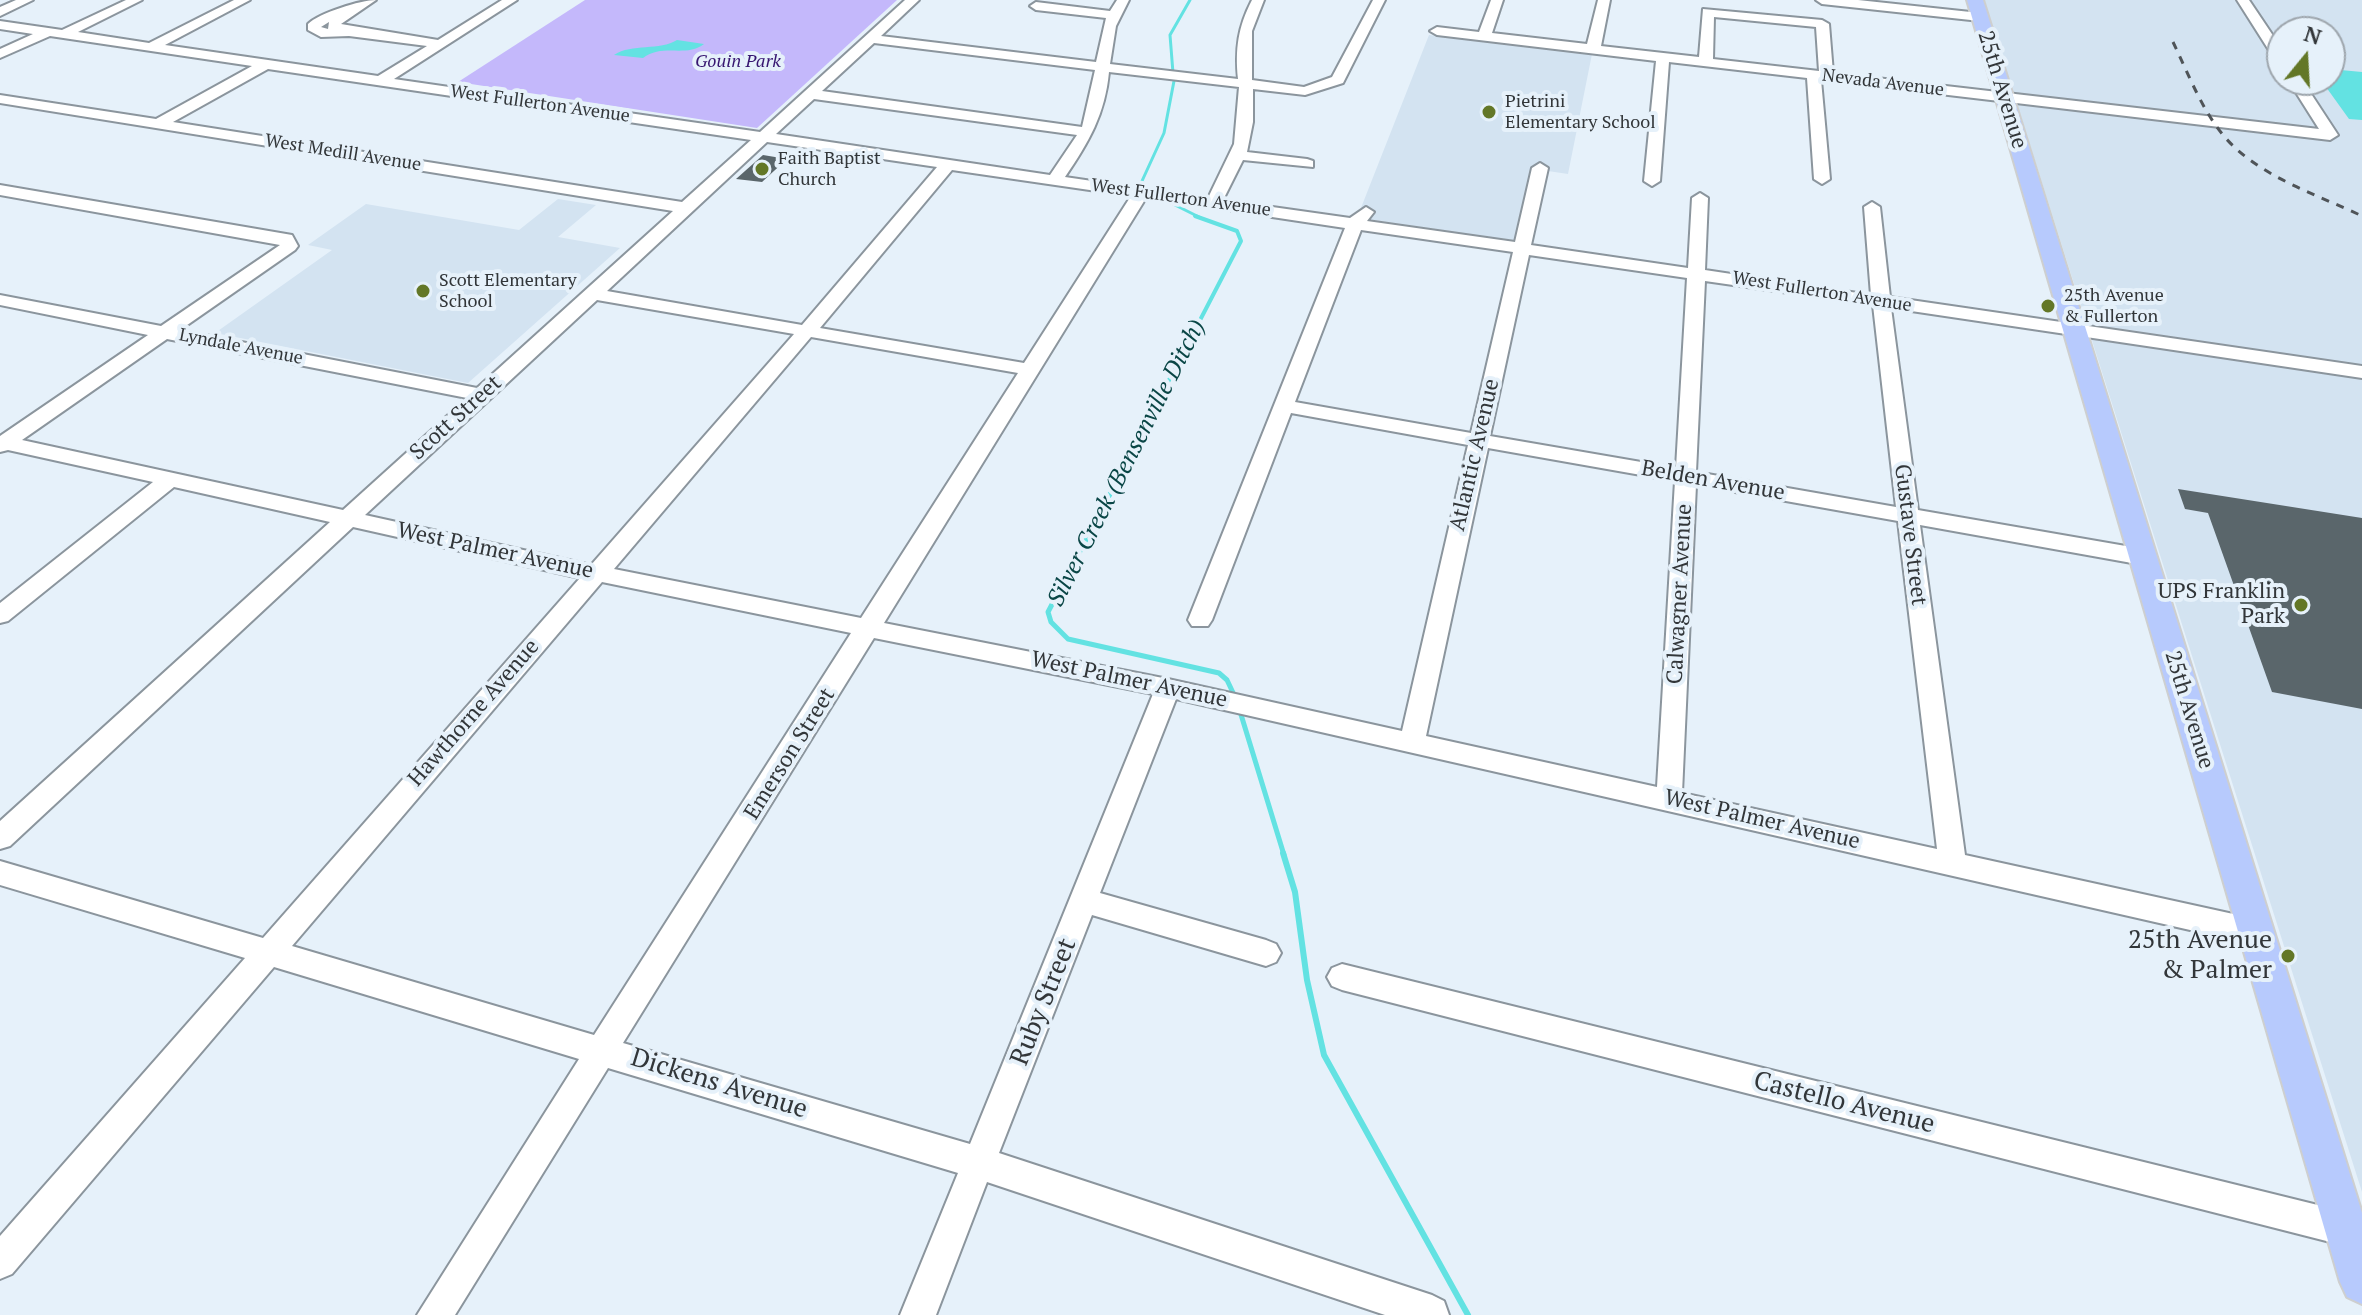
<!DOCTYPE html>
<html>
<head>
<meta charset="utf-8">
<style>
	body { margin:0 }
	#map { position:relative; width:2362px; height:1315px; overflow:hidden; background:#e6f1fa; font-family:"PT Serif",serif }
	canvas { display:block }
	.north { position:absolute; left:2266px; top:16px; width:80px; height:80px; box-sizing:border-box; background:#e6f1fa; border:2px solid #9ea6ad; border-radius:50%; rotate:18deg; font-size:22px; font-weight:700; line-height:32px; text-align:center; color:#323639 }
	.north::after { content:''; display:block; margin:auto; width:28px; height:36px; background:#637727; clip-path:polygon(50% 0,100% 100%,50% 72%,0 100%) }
</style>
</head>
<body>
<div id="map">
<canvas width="2362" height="1315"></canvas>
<div class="north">N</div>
</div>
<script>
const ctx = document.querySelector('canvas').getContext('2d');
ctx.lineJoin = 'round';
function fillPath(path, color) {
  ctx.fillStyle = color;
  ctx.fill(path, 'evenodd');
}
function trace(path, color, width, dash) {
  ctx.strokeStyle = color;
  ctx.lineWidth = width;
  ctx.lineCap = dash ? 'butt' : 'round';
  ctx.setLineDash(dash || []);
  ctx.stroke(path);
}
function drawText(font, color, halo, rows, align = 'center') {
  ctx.font = font + ' "PT Serif",serif';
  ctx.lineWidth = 8;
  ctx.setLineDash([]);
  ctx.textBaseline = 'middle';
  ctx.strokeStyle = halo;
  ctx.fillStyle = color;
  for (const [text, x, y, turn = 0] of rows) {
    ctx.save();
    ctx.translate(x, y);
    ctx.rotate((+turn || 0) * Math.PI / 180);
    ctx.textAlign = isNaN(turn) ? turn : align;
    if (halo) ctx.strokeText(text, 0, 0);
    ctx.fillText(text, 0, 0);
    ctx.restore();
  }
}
fillPath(new Path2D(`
	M1984,0H2362V1192ZM2282,32H2330V80H2282Z
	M1429,35L1592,54L1568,174L1548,171L1532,243L1357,218Z
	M558,199L596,205L558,237L620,248L468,383L215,333L332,250L308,245L366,204L519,230Z`), '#d3e3f1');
fillPath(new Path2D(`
	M585,0H897L757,128L458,82Z`), '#c4b8fb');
fillPath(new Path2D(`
	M677,40L704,44C686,58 663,43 643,58L614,55C632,43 660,51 677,40Z
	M2330,69L2362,72V120L2349,119L2321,80H2330Z`), '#63e2e2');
trace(new Path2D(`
	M1173,73L1170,35L1190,0
	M1152,192L1142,181L1164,133L1174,81
	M1161,198L1201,218`), '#63e2e2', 3);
trace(new Path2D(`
	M1109,496L1241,241L1237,231L1195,216`), '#63e2e2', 4);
trace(new Path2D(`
	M1110,494L1048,612L1051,622L1068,639L1219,673L1227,680L1236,699
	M1239,708L1284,855`), '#63e2e2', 5);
trace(new Path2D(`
	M1283,853L1295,892L1307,980L1324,1055L1468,1315`), '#63e2e2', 6);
fillPath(new Path2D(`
	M763,155L787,159L762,182L736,179Z
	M2178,489L2362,518V709L2272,692L2208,513L2185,509Z`), '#5a666b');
const minor = new Path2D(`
	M16,0H33L0,16V7Z
	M126,0H142L78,32L149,43L234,0H250L165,45L378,76L427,46L349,36L321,37L308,30V24C319,13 361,0 376,0L341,24L438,40L502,0H517L394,79L760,132L905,0H919L881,36L1096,62L1106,18L1036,10L1030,6L1036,2L1110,11L1117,0H1129L1116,26L1110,64L1238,79C1235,49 1238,27 1252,0H1264L1252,31V80L1304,87L1332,77L1373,0H1385L1343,83L1305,95L1253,89V122L1247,152L1307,159L1313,161V167L1243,160L1223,200L1350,218L1366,207L1374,212L1367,221L1515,242L1532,168L1540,163L1548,168L1531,245L1688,268L1692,198L1700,193L1708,198L1705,270L1871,295L1864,207L1872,202L1880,207L1890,297L2362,366V378L1891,308L1918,510L2143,549L2154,557L2143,565L1920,525L1965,855L2256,919L2266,923L2270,932L2266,941L2256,945L1176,699L1100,893L1266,940L1276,944L1281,953L1276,962L1266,966L1092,915L999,1153L1432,1295L1444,1301L1449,1315H1385L987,1182L936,1315H900L958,1173L608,1068L455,1315H417L579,1059L274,967L12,1274L0,1279V1236L245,958L0,885V861L263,938L580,578L353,527L10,846L0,849V821L330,522L174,487L8,621L0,623V603L153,482L8,450L0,452V436L148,335L0,305V295L161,326L280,245L0,195V185L292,235L298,246L295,250L180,330L477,388L673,211L0,103V95L156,119L252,66L50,36L0,58V49L33,34L0,29V21L62,30ZM329,22L328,29L321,27ZM874,43L1095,70L1082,127L822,91ZM268,69L751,140L682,202L173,122ZM1109,72L1239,87L1234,144L1208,198L1065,177C1089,142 1105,114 1109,72ZM814,99L1077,135L1050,175L776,134ZM767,142L937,167L802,325L607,291ZM952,170L1131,196L1024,363L820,328ZM1146,198L1345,228L1188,620L1192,626H1208L1212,620L1291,413L1468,445L1402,731L1168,679L884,623ZM1361,230L1513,252L1471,433L1295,402ZM1529,255L1687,278L1676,468L1490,436ZM1705,281L1873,305L1896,507L1696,472ZM597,300L794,334L591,565L365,515ZM811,337L1018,373L861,618L614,569ZM167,339L467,398L343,510L22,440ZM1488,448L1675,481L1657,787L1426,736ZM1696,485L1898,521L1937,849L1682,793ZM602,582L851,633L594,1035L292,946ZM874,638L1153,694L970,1144L623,1043Z
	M1491,0H1503L1492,33L1587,44L1598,0H1610L1601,46L1699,57L1703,9L1822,20L1829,24L1833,73L2319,129L2288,80H2302L2338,135L2330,140L1821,80L1830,179L1822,184L1814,179L1807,78L1669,62L1660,181L1652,186L1644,181L1656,61L1437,35L1430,31L1437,27L1479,32ZM1714,17L1816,27L1819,71L1713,59Z
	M1816,0H1858L1980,13L1987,17L1980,21L1822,4Z
	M2237,0H2249L2282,49V64L2277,63Z
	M1342,964L2346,1212L2358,1217L2362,1227L2358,1241L2346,1246L1342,990L1332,986L1327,977L1332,968Z`);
const major = new Path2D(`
	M1967,0H1983L2362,1213V1304L2347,1297L2340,1282Z`);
trace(minor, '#8b959d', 4);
trace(major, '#cecfcf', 4);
fillPath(minor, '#fff');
fillPath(major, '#b7cafd');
trace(new Path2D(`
	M2173,42C2188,73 2201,108 2223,135C2257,176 2316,194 2362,216`), '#4f5458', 3, [8, 8]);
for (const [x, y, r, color] of [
	[1489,112,8,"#637727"],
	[762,169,8,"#637727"],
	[423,291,8,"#637727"],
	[2048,306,8,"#637727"],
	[2301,605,8,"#637727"],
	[2288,956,8,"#637727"]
]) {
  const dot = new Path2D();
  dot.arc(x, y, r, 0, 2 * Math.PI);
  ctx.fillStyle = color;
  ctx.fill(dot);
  trace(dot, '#e6f1fa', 3);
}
drawText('italic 18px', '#371771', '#e6f1fa', [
	["Gouin Park",738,62]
]);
drawText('18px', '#323639', '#e6f1fa', [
	["Nevada Avenue",1883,83,7],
	["West Fullerton Avenue",540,104,8],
	["West Medill Avenue",343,153,9],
	["West Fullerton Avenue",1181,198,8],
	["West Fullerton Avenue",1822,292,9],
	["Lyndale Avenue",241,347,11]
]);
drawText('18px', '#323639', '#e6f1fa', [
	["Pietrini",1505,102],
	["Elementary School",1505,123],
	["Faith Baptist",778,159],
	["Church",778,180],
	["Scott Elementary",439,281],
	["School",439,302],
	["25th Avenue",2064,296],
	["& Fullerton",2064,317]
], 'left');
drawText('22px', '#323639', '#e6f1fa', [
	["25th Avenue",2002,90,73],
	["Scott Street",456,418,-42],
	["Atlantic Avenue",1475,455,-77],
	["Belden Avenue",1713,481,10],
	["Gustave Street",1910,535,83],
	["West Palmer Avenue",495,551,12],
	["Calwagner Avenue",1680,594,-87],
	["West Palmer Avenue",1129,680,12],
	["25th Avenue",2189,710,73],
	["Hawthorne Avenue",474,713,-49],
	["Emerson Street",790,754,-58],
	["West Palmer Avenue",1762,820,13]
]);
drawText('22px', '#323639', '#e6f1fa', [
	["UPS Franklin",2285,592],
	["Park",2285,617]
], 'right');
drawText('italic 24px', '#0a4646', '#e6f1fa', [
	["Silver Creek (Bensenville Ditch)",1127,463,-63]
]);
drawText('26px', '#323639', '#e6f1fa', [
	["25th Avenue",2272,941],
	["& Palmer",2272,971]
], 'right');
drawText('26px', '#323639', '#e6f1fa', [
	["Ruby Street",1044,1002,-68],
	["Dickens Avenue",719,1084,17],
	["Castello Avenue",1844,1103,14]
]);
</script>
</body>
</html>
